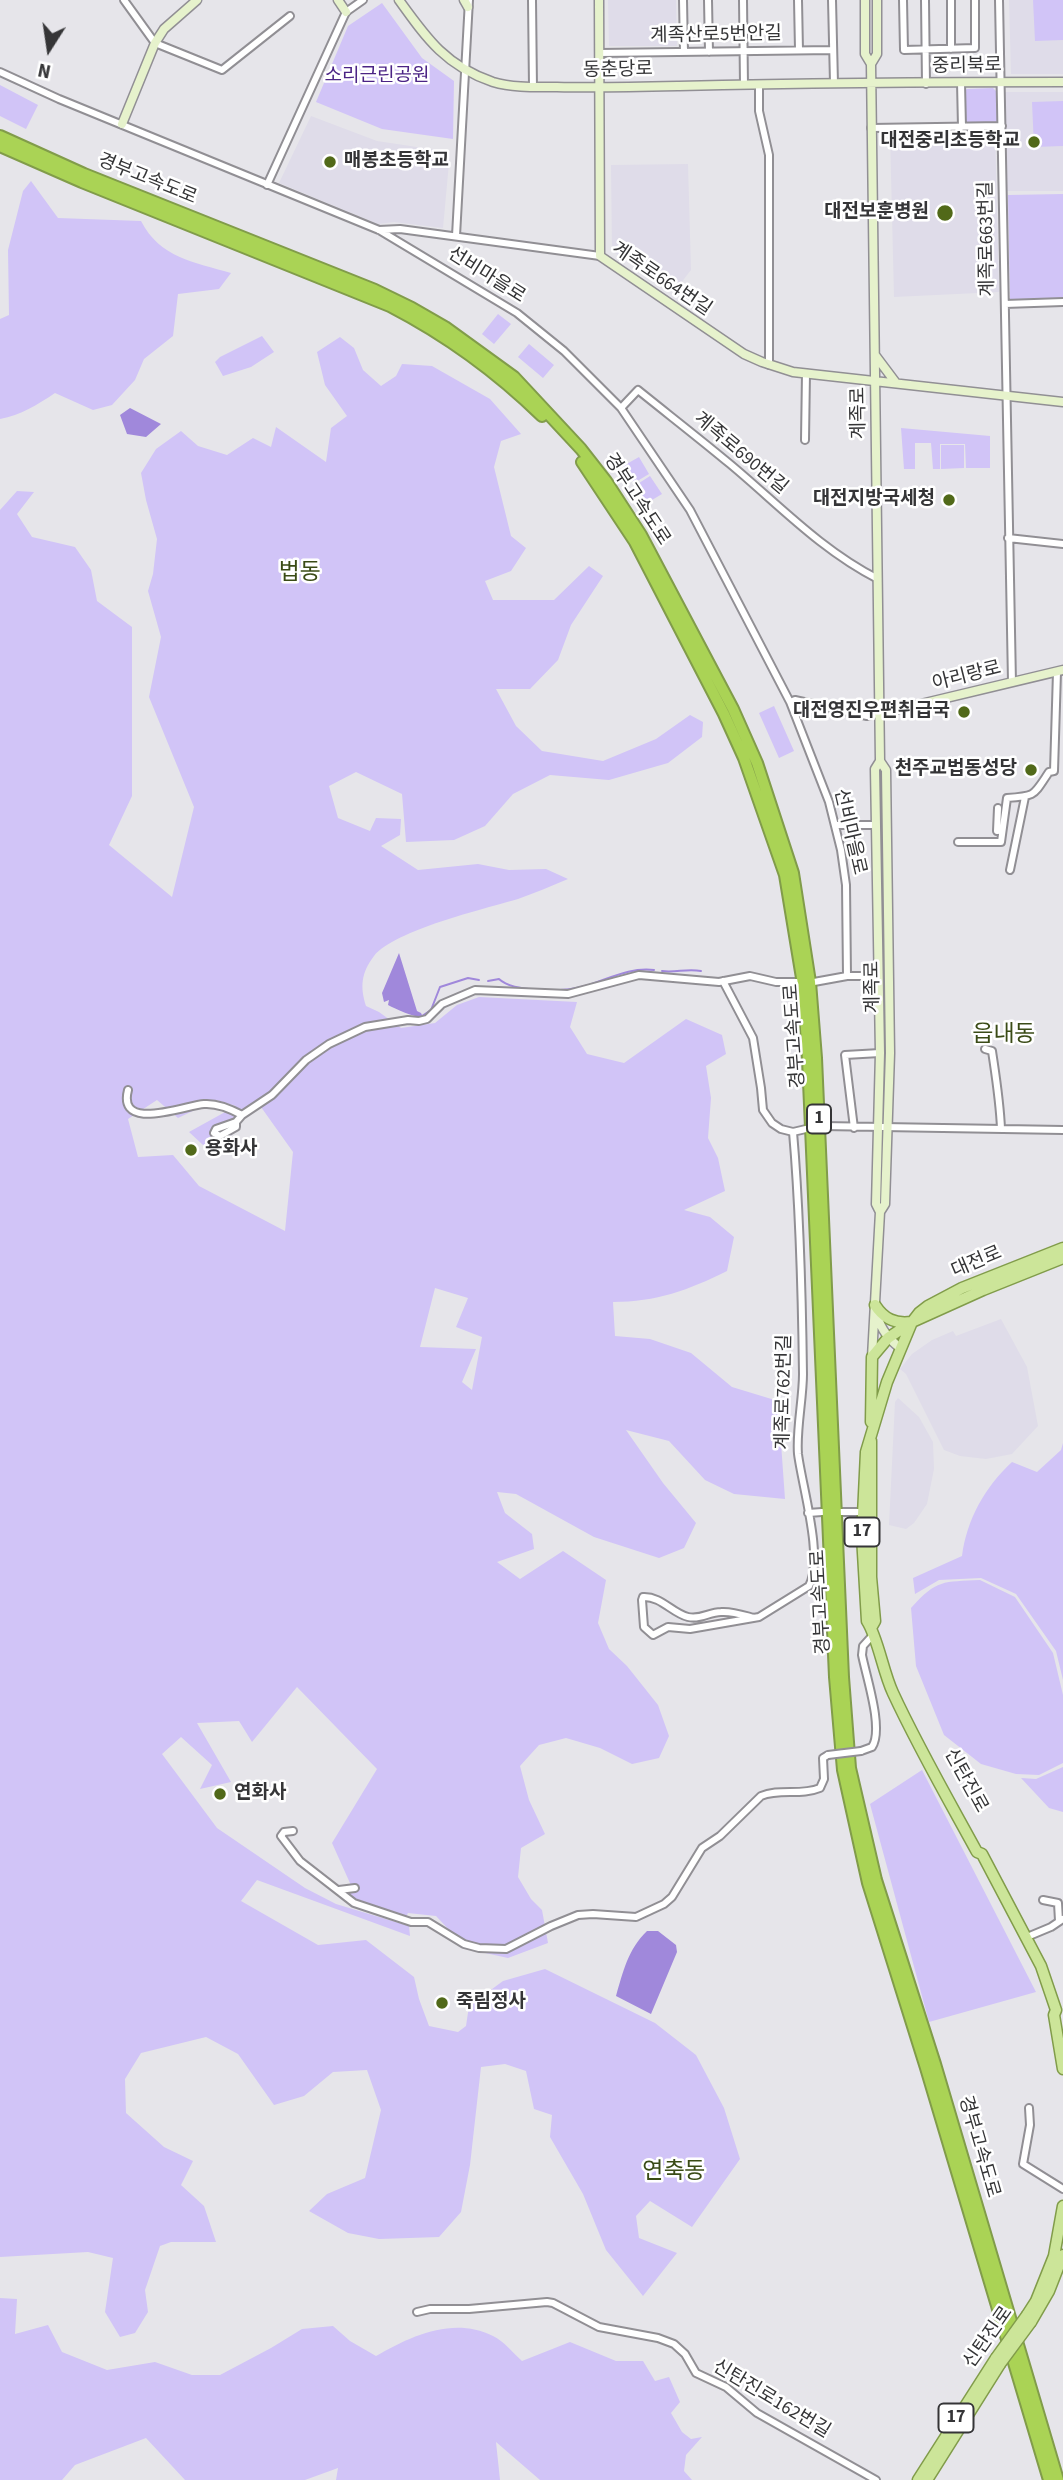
<!DOCTYPE html>
<html>
<head>
<meta charset="utf-8">
<style>
	body { margin:0 }
	#map { position:relative; width:1063px; height:2480px; overflow:hidden; background:#e6e5ea; font-family:"Source Sans 3",sans-serif }
	canvas { display:block }
	.north { position:absolute; left:14px; top:14px; width:70px; height:70px; -webkit-text-stroke:5px #fff; paint-order:stroke; rotate:192deg; font-size:19px; font-weight:700; line-height:28px; text-align:center; color:#353537 }
	.north::after { content:''; display:block; margin:auto; width:24px; height:32px; background:#353537; clip-path:polygon(50% 0,100% 100%,50% 72%,0 100%) }
</style>
</head>
<body>
<div id="map">
<canvas width="1063" height="2480"></canvas>
<div class="north">N</div>
</div>
<script>
const ctx = document.querySelector('canvas').getContext('2d');
ctx.lineJoin = 'round';
function fillPath(path, color) {
  ctx.fillStyle = color;
  ctx.fill(path, 'evenodd');
}
function trace(path, color, width, dash) {
  ctx.strokeStyle = color;
  ctx.lineWidth = width;
  ctx.lineCap = dash ? 'butt' : 'round';
  ctx.setLineDash(dash || []);
  ctx.stroke(path);
}
function drawText(font, color, halo, rows, align = 'center') {
  ctx.font = font + ' "Source Sans 3","Noto Sans KR",sans-serif';
  ctx.lineWidth = 5;
  ctx.setLineDash([]);
  ctx.textBaseline = 'middle';
  ctx.strokeStyle = halo;
  ctx.fillStyle = color;
  for (const [text, x, y, turn = 0] of rows) {
    ctx.save();
    ctx.translate(x, y);
    ctx.rotate((+turn || 0) * Math.PI / 180);
    ctx.textAlign = isNaN(turn) ? turn : align;
    if (halo) ctx.strokeText(text, 0, 0);
    ctx.fillText(text, 0, 0);
    ctx.restore();
  }
}
fillPath(new Path2D(`
	M608,0H676L677,46H609Z
	M1009,0H1063V74H1011Z
	M1005,92H1063V191H1006Z
	M311,116L377,141L450,152L443,228L394,222L378,224L279,183Z
	M995,130L999,292L894,297L890,133Z
	M688,164L691,270L674,292L612,251L611,165Z
	M1001,1319L1027,1367L1038,1426L1012,1454L986,1459L960,1456L944,1450L906,1374L900,1369L912,1354L932,1340L953,1331L956,1336Z
	M898,1398L919,1417L933,1442L934,1469L927,1504L914,1523L906,1529L889,1525L895,1402Z`), '#dfdce9');
fillPath(new Path2D(`
	M1033,0H1063V40L1035,41Z
	M382,3L422,58L454,81L453,139L382,129L316,102L348,26Z
	M0,85L38,105L26,129L0,116Z
	M993,88L999,94L1000,125H970L966,121L964,91L967,89Z
	M1063,101V146L1034,147L1032,102Z
	M31,181L58,218L141,221C160,258 194,262 231,273L219,289L178,294L173,336L144,359L135,380L112,405L93,410L55,393C37,405 21,415 0,419V319L9,315L8,250L23,191Z
	M1063,194V299H1010L1008,195Z
	M498,314L511,324L494,344L482,334Z
	M262,336L274,352L251,367L223,376L215,362L220,357Z
	M340,337L354,348L363,370L381,386L396,376L402,364L432,366L490,399L521,434L501,441L494,467L511,536L526,548L511,571L485,581L493,600H554L589,566L603,576L571,625L558,660L530,689H496L516,726L542,751L603,761L656,739L690,715L703,722L702,737L668,763L609,780L550,775L513,794L485,826L454,840L406,842L402,794L356,772L329,786L338,818L370,831L376,818L401,819L400,835L381,846L418,870L478,864L509,870L546,869L568,879C551,886 535,893 518,899C484,909 395,930 374,956C361,973 360,987 366,1006L379,1012L401,1028L435,1023L457,1005L479,997L577,1002L570,1027L587,1054L624,1063L686,1019L722,1035L726,1054L706,1066L711,1098L708,1138L718,1158L725,1191L684,1210L710,1217L734,1237L727,1271C689,1290 656,1302 613,1302L615,1336L650,1339L691,1353L732,1387L778,1401L785,1499L734,1494L705,1480L669,1441L626,1430L663,1483L696,1523L684,1548L659,1558L594,1537L516,1494L497,1492L505,1513L532,1534L534,1549L497,1562L520,1579L563,1551L606,1580L598,1623L609,1649L627,1666L658,1705L669,1736L659,1758L632,1764L600,1748L566,1738L539,1745L520,1766L529,1800L545,1834L521,1848L518,1877L531,1899L542,1910L548,1943L508,1958L467,1949L436,1916L408,1913L405,1919L375,1912L340,1897L354,1892L332,1843L377,1769L297,1687L252,1742L239,1721L197,1723L231,1782L200,1789L212,1765L181,1737L162,1754L217,1828L305,1888L336,1904L409,1926L410,1936L257,1880L241,1901L318,1945L366,1940L414,1977L419,1999L429,2026L458,2032L466,2026L469,2006L503,1981L545,1969L655,2023L696,2055L724,2108L740,2159L692,2227L650,2201L636,2216L639,2238L677,2253L643,2296L606,2250L583,2194L550,2137L552,2115L534,2109L526,2071L505,2064L481,2067L470,2165L461,2212L439,2237L379,2239L348,2233L309,2211L327,2194L365,2178L381,2110L367,2070L333,2072L304,2096L274,2105L238,2054L206,2037L141,2053L125,2079L126,2113L164,2147L193,2161L181,2185L204,2206L216,2242H171L160,2246L145,2290L148,2312L135,2333L120,2337L105,2312L113,2258L88,2252L0,2257V510L17,491L34,492L17,514L32,537L75,547L91,570L97,601L132,627V796L109,845L172,897L194,807L149,697L161,637L148,591L153,574L157,539L146,500L141,473L156,449L181,431L198,446L227,455L253,438L271,447L276,427L326,462L331,428L347,416L325,385L317,352ZM157,1100L178,1118L216,1100L236,1106L189,1132L216,1157L256,1100L293,1152L285,1231L199,1186L173,1155L138,1157L128,1119ZM435,1288L468,1298L456,1327L482,1337L472,1390L462,1382L476,1349L420,1347Z
	M529,344L554,365L543,378L518,357Z
	M901,428L990,436V468H966L965,444H940V469H933L931,443H915V469H904Z
	M941,445H964V468L941,469Z
	M639,457L649,474L634,483L623,466Z
	M650,476L662,494L647,503L636,485Z
	M774,706L794,751L779,758L759,713Z
	M1063,1443V1680L1056,1651L1016,1594L981,1578L939,1580L915,1594L913,1578L962,1556C967,1519 985,1487 1012,1462L1037,1472L1061,1450Z
	M980,1580L1015,1597L1053,1653L1063,1695V1763L1039,1775L1016,1774L981,1764L944,1735L916,1666L911,1608C937,1579 943,1582 980,1580Z
	M1063,1767V1812L1049,1808L1021,1778L1036,1779Z
	M922,1770L1036,1992L929,2022L870,1804Z
	M0,2298L17,2299L15,2334L48,2325L62,2352L107,2370L155,2362L192,2375H220L271,2348L302,2329L333,2326L350,2341L376,2356C411,2336 453,2316 493,2336C504,2341 513,2353 522,2361L570,2342L616,2361H643L655,2381L669,2377L680,2402L671,2413L682,2432L691,2439L702,2437L686,2455L684,2471L692,2480H540L496,2442L500,2480H336L338,2468L305,2480H185L146,2438L75,2465L62,2480H0Z`), '#d1c4f7');
fillPath(new Path2D(`
	M130,408L161,424L146,437L127,434L120,415Z
	M399,953L417,1011L421,1013L423,1017C412,1017 396,1009 388,1005L389,1000L384,1002L382,993Z
	M647,1931H658L676,1945L677,1952L651,2014L616,1996C623,1972 628,1949 647,1931Z`), '#a088db');
trace(new Path2D(`
	M662,971C676,973 687,968 701,971
	M488,981L499,979C514,993 565,992 585,986C609,979 629,967 654,970
	M422,1016L431,1010L440,987L468,978L479,980`), '#a088db', 2);
const minor = new Path2D(`
	M124,0L155,43L222,70L290,16
	M532,0L533,87
	M683,0L684,52
	M708,0L709,52
	M743,0L744,85
	M798,0L799,50
	M832,0L834,83
	M903,0L904,50L975,48V0
	M925,0L926,84
	M951,0V49
	M999,0L1012,682
	M600,53L833,50
	M0,72L59,99L379,230L517,313L564,351L621,408L690,510L790,702L829,802L841,850L846,885L847,976
	M961,83L962,127
	M759,84V111L769,155V365
	M871,128L1002,126
	M267,185L346,12L363,0
	M379,230L400,229L600,256
	M456,236L469,0
	M1005,304L1063,302
	M621,408L638,390C669,415 700,439 730,464C778,504 821,550 878,579
	M805,440L806,373
	M1008,538L1063,544
	M790,702L795,700L867,716L879,714
	M835,825H876
	M997,831L998,808
	M958,842H1001L1007,798C1036,796 1033,796 1049,772L1054,771L1057,672
	M1010,870L1025,797
	M723,981L753,1038L761,1088L763,1110L772,1123L781,1129L793,1132
	M814,982L847,976H878
	M985,1049L992,1051C996,1078 1000,1102 1001,1129
	M128,1090C117,1133 186,1105 204,1104C217,1103 231,1109 242,1115L272,1095L306,1060L329,1044L365,1027L408,1020L419,1021L427,1019L442,1004L475,990L568,994L639,975L719,982L750,976L776,982H799
	M236,1122V1127L220,1136L214,1133L216,1129L236,1122L242,1115
	M823,1126L1063,1130
	M854,1128L845,1055L880,1053
	M841,1512H863
	M808,1513L822,1512
	M754,1618C743,1615 732,1611 721,1612C709,1612 701,1620 688,1617C672,1613 661,1596 643,1597L642,1600L644,1627L653,1635L668,1627L690,1629L759,1617L809,1586C824,1558 802,1486 798,1454C796,1430 803,1399 803,1374C802,1293 800,1212 793,1132L810,1128
	M861,1751L872,1747C884,1729 866,1676 862,1655L863,1646L873,1635
	M293,1831L284,1832L281,1836L300,1861L354,1903L411,1922H428L464,1944L479,1948L506,1949L551,1926L578,1915L593,1914L636,1917L664,1904L672,1897L702,1848L720,1836L761,1796C779,1788 801,1796 820,1788L824,1779L823,1758L828,1755
	M339,1890L355,1888
	M1043,1900L1058,1903L1059,1921
	M1027,1937L1051,1927L1063,1919
	M1029,2108L1030,2125L1023,2164L1063,2189
	M417,2312L430,2309H469L547,2302L553,2303L599,2327L658,2338L674,2344L685,2354L696,2373L726,2387L757,2413L876,2480`);
const secondary = new Path2D(`
	M338,0L346,12
	M399,0C427,39 446,66 493,82C513,88 536,87 557,87C598,88 638,87 679,86C807,83 935,82 1063,82
	M464,0L468,7
	M599,0L600,256L744,354L762,362L793,372L1063,402
	M865,0V54L871,64
	M122,124L155,43L164,29L197,0
	M875,355L896,383
	M879,714L1063,670
	M880,1212L885,1204L890,1053L886,770L880,761
	M877,1315C881,1330 889,1339 900,1348
	M872,1357L880,1212L876,1204L880,1053L875,769L880,761L871,64L877,54V0`);
const primary = new Path2D(`
	M1063,1248L962,1288L928,1306L919,1313L912,1322L887,1382L866,1452L862,1536L867,1621C878,1638 883,1672 893,1693C918,1747 948,1799 977,1852L982,1854L1041,1966L1056,2010L1054,2015L1063,2069
	M875,1305C884,1319 895,1324 911,1322
	M871,1422L872,1357L888,1338L912,1322L983,1290L1063,1258
	M871,1441V1577L875,1621L871,1628
	M1027,2315L1036,2301L1054,2256L1063,2206
	M1031,2322L1049,2291L1063,2255
	M918,2480L996,2358
	M927,2480L1000,2364`);
const motorway = new Path2D(`
	M0,136L84,174L375,290L412,308L445,327L514,377L581,449L606,481L641,535L733,709L757,763L793,873L810,982L816,1058L843,1677L850,1768L876,1880L935,2064L1058,2480
	M0,146L82,182L390,306C446,335 496,371 542,416
	M582,462L635,542L724,714L744,758L785,875L803,984L808,1059L835,1677L843,1770L868,1883L926,2068L1049,2480`);
trace(minor, '#918f94', 10);
trace(secondary, '#918f94', 11);
trace(primary, '#819c4a', 13);
trace(motorway, '#819c4a', 14);
trace(minor, '#fff', 6);
trace(secondary, '#e6f2cc', 8);
trace(primary, '#cce599', 10);
trace(motorway, '#aad355', 10);
const minorBridge = new Path2D(`
	M828,1755L861,1751`);
const primaryBridge = new Path2D(`
	M996,2358L1027,2315
	M1000,2364L1031,2322`);
trace(minorBridge, '#918f94', 10, []);
trace(primaryBridge, '#819c4a', 13, []);
trace(minorBridge, '#fff', 6);
trace(primaryBridge, '#cce599', 10);
for (const [x, y, r, color] of [
	[1034,142,7,"#516919"],
	[330,162,7,"#516919"],
	[945,213,9,"#516919"],
	[949,500,7,"#516919"],
	[964,712,7,"#516919"],
	[1031,770,7,"#516919"],
	[191,1150,7,"#516919"],
	[220,1794,7,"#516919"],
	[442,2003,7,"#516919"]
]) {
  const dot = new Path2D();
  dot.arc(x, y, r, 0, 2 * Math.PI);
  ctx.fillStyle = color;
  ctx.fill(dot);
  trace(dot, '#fff', 2.5);
}
for (const [x, y, w] of [
	[819,1119,24],
	[862,1532,35],
	[956,2418,35]
]) {
  const box = new Path2D();
  box.roundRect(x - w / 2, y - 14.5, w, 29, 5);
  ctx.fillStyle = '#fff';
  ctx.fill(box);
  trace(box, '#353537', 2);
}
drawText('bold 18px', '#353537', null, [
	["1",819,1119],
	["17",862,1532],
	["17",956,2418]
]);
drawText('19px', '#353537', '#fff', [
	["계족산로5번안길",716,36,-1],
	["중리북로",967,67,-1],
	["동춘당로",618,71,-1],
	["경부고속도로",147,180,22],
	["계족로663번길",988,239,-91],
	["선비마을로",486,276,32],
	["계족로664번길",661,280,34],
	["계족로",860,413,-91],
	["계족로690번길",740,454,40],
	["경부고속도로",636,500,57],
	["아리랑로",967,677,-14],
	["선비마을로",849,832,77],
	["계족로",874,987,-91],
	["경부고속도로",796,1036,-94],
	["대전로",977,1263,-23],
	["계족로762번길",785,1392,-89],
	["경부고속도로",822,1602,-93],
	["신탄진로",965,1781,61],
	["경부고속도로",978,2147,74],
	["신탄진로",989,2338,-55],
	["신탄진로162번길",771,2400,31]
]);
drawText('19px', '#4b2485', '#fff', [
	["소리근린공원",377,77]
]);
drawText('bold 19px', '#353537', '#fff', [
	["대전중리초등학교",1020,142],
	["매봉초등학교",344,162,"left"],
	["대전보훈병원",929,213],
	["대전지방국세청",935,500],
	["대전영진우편취급국",950,712],
	["천주교법동성당",1017,770],
	["용화사",205,1150,"left"],
	["연화사",234,1794,"left"],
	["죽림정사",456,2003,"left"]
], 'right');
drawText('23px', '#3a4b16', '#fff', [
	["법동",300,574],
	["읍내동",1004,1036],
	["연축동",674,2173]
]);
</script>
</body>
</html>
